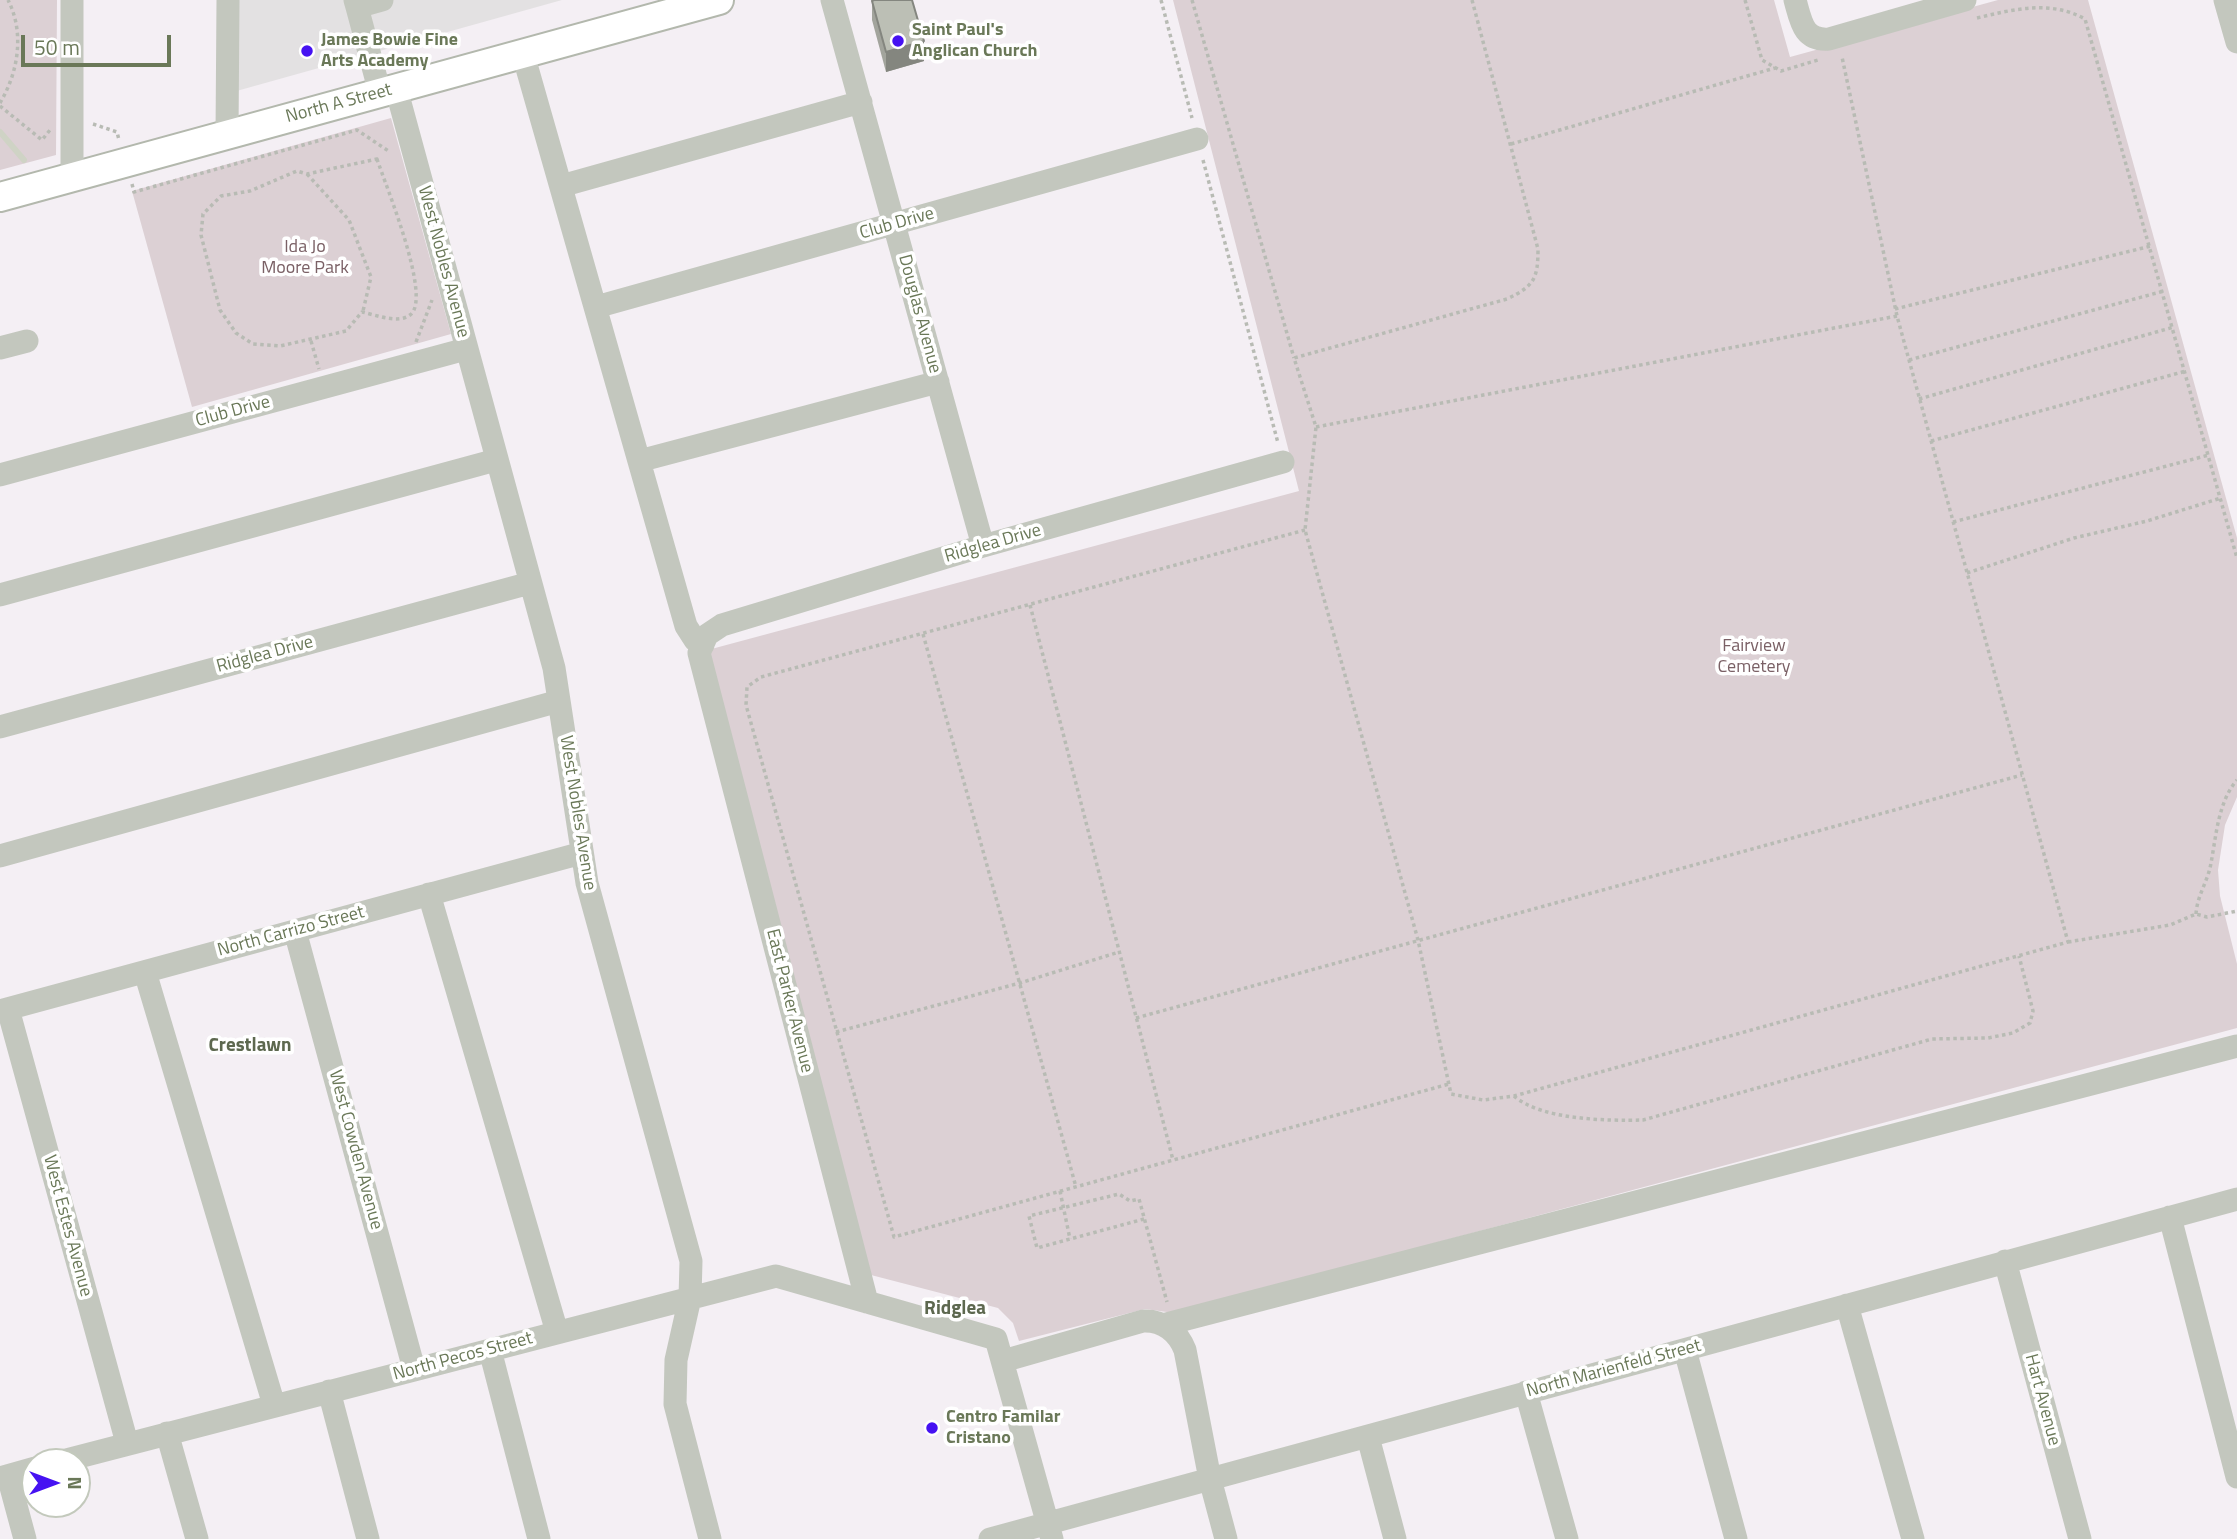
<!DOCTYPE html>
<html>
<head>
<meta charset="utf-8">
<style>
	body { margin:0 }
	#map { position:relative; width:2237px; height:1539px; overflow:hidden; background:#f4eff4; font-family:"Titillium Web",sans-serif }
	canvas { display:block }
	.north { position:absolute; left:21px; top:1448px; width:70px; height:70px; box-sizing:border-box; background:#fff; border:2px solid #c3c9bc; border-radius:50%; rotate:90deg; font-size:19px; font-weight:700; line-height:28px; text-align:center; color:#6a7858 }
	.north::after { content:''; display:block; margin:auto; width:24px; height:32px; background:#4612f2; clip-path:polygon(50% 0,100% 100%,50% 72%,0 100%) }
	.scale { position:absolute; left:21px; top:35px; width:150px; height:32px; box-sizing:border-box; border:4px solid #6a7858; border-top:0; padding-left:9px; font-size:21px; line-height:24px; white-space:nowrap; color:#6a7858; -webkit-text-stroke:5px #fff; paint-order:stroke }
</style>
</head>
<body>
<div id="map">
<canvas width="2237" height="1539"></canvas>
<div class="north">N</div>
<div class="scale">50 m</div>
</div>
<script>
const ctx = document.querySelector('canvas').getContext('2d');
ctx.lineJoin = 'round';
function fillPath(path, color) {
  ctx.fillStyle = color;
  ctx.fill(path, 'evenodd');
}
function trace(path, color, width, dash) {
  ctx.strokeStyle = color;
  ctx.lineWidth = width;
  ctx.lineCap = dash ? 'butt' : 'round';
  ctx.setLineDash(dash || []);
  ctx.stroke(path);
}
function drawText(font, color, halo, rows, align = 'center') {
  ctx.font = font + ' "Titillium Web",sans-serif';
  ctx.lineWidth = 7;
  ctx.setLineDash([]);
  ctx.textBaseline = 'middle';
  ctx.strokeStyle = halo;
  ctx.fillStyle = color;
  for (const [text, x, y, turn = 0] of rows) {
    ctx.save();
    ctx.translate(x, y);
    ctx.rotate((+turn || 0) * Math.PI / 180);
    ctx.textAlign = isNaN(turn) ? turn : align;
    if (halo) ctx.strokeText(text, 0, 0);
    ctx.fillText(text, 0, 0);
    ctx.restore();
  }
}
fillPath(new Path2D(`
	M233,0H562L233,92Z`), '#e3e1e2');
fillPath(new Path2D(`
	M0,0H57L56,155L0,170Z
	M1173,0H1774L1790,57L1998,0H2088L2237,538V797L2225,825L2218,870L2220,896L2237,964V1028L1174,1313L1145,1309L1019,1341L1013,1323L998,1308L871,1275L704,651L1299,491Z
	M391,118L451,334L192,407L132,191Z`), '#dcd0d4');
trace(new Path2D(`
	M0,132L24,160`), '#cfd3c5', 6);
const major = new Path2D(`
	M0,197L719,0`);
trace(major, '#b3b8ad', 32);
trace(new Path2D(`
	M1161,0L1192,118
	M1192,0L1294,358
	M1472,0L1538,249C1538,279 1534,286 1507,299L1294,358L1316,427L1305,530L1418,940L1451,1094L1483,1100L1514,1096L2068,942L1897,316L1842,57
	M1745,0L1762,60L1781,71L1818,60
	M1977,18C2014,9 2051,0 2085,19L2237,558
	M0,103C18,73 25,33 8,0
	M0,106L42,140L50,130
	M93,124L117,132L119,140
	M1511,144L1775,68
	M377,159C385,184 433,299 410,315C398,324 376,315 362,312L346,331L280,346L253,344L236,333L220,310L201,235L203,214L221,196L250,191L297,171L307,174Z
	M1203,160L1278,443
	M307,174L349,220L371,277L363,311
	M132,184L134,192L357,130L390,152
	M1895,309L2151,246
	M311,341L319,369
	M416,342L432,300
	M1909,360L2164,291
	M1919,399L2174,327
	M1316,427L1897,316
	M1931,441L2186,371
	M1953,522L2209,455
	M1305,530L761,677L747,687L746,705L894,1237L1449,1084
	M1967,573L2074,538L2147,521L2221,498
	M1030,605L1173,1160
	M923,634L1076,1187
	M2196,914C2197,897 2206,884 2210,868C2216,840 2217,803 2237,780
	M2068,942L2170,925L2196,914L2207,917L2237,911
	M1136,1018L2022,775
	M836,1032L1020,983L1119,952
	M1514,1096C1541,1120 1608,1121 1643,1120L1932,1039L1988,1038L2013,1033L2030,1023L2033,1011L2019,956
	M1060,1191L1070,1239
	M1144,1219L1037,1248L1029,1216L1119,1194L1130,1201L1139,1199L1167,1302`), '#b8bbb4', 3.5, [3.5, 3.5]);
trace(new Path2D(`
	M72,0V177
	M355,0L357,7L382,0
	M832,0L983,546
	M1795,0C1801,21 1803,41 1829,39L1965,0
	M2225,0L2237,42
	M357,7L380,93
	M523,54L686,626L695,640L703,645
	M396,88L554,668L587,883L691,1261L690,1298L676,1360L675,1404L710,1539
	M227,135L228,0
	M561,186L861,102
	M596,307L1197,139
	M0,348L27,341
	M639,461L938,382
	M0,475L466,349
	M0,595L496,460
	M0,727L530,583
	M0,856L559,701
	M429,894L557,1332
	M295,931L414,1369
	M145,972L274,1405
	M8,1009L127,1443
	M0,1011L582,853
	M2170,1217L2237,1477
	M2005,1261L2080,1539
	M867,1302L699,653L707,635L722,625L983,546L1283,462
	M1847,1305L1913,1539
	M1163,1325L2237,1046
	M490,1350L539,1539
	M1685,1350L1736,1539
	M1003,1361L1143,1321C1163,1320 1178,1332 1185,1350L1210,1479L1226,1539
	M329,1391L368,1539
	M1526,1392L1567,1539
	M167,1433L197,1539
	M1368,1437L1395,1539
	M59,1462L776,1276L996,1339L1052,1539
	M8,1476L25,1539
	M0,1478L35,1468
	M990,1539L2237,1199`), '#c3c7be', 23);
trace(major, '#fff', 28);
fillPath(new Path2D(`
	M872,1L924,61L886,72L872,20Z`), '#a2a49c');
fillPath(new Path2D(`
	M924,41V61L886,72V52Z`), '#84867f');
const building = new Path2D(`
	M874,0H912L924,41L886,52L872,1Z`);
fillPath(building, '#bcbfb5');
trace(building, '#84867f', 2);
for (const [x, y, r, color] of [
	[898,41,7,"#4612f2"],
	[307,51,7,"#4612f2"],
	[932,1428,7,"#4612f2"]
]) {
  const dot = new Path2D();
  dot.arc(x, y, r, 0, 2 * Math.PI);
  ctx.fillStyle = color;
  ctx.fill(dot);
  trace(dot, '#fff', 2.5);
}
drawText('bold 18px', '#6a7858', '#fff', [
	["Saint Paul's",912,31],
	["Anglican Church",912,52],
	["James Bowie Fine",321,41],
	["Arts Academy",321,62],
	["Centro Familar",946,1418],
	["Cristano",946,1439]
], 'left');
drawText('18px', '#6a7858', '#fff', [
	["North A Street",339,104,-15],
	["Club Drive",897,224,-16],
	["West Nobles Avenue",443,262,75],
	["Douglas Avenue",919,314,75],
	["Club Drive",233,412,-15],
	["Ridglea Drive",993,544,-16],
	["Ridglea Drive",265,655,-15],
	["West Nobles Avenue",577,813,81],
	["North Carrizo Street",291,932,-15],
	["East Parker Avenue",789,1001,76],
	["West Cowden Avenue",355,1150,75],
	["West Estes Avenue",67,1226,75],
	["North Pecos Street",463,1357,-15],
	["North Marienfeld Street",1614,1369,-15],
	["Hart Avenue",2042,1400,75]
]);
drawText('18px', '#7a6065', '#fff', [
	["Ida Jo",305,248],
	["Moore Park",305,269],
	["Fairview",1754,647],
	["Cemetery",1754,668]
]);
drawText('bold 19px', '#5d684f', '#fff', [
	["Crestlawn",250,1046],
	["Ridglea",955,1309]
]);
</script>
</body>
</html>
